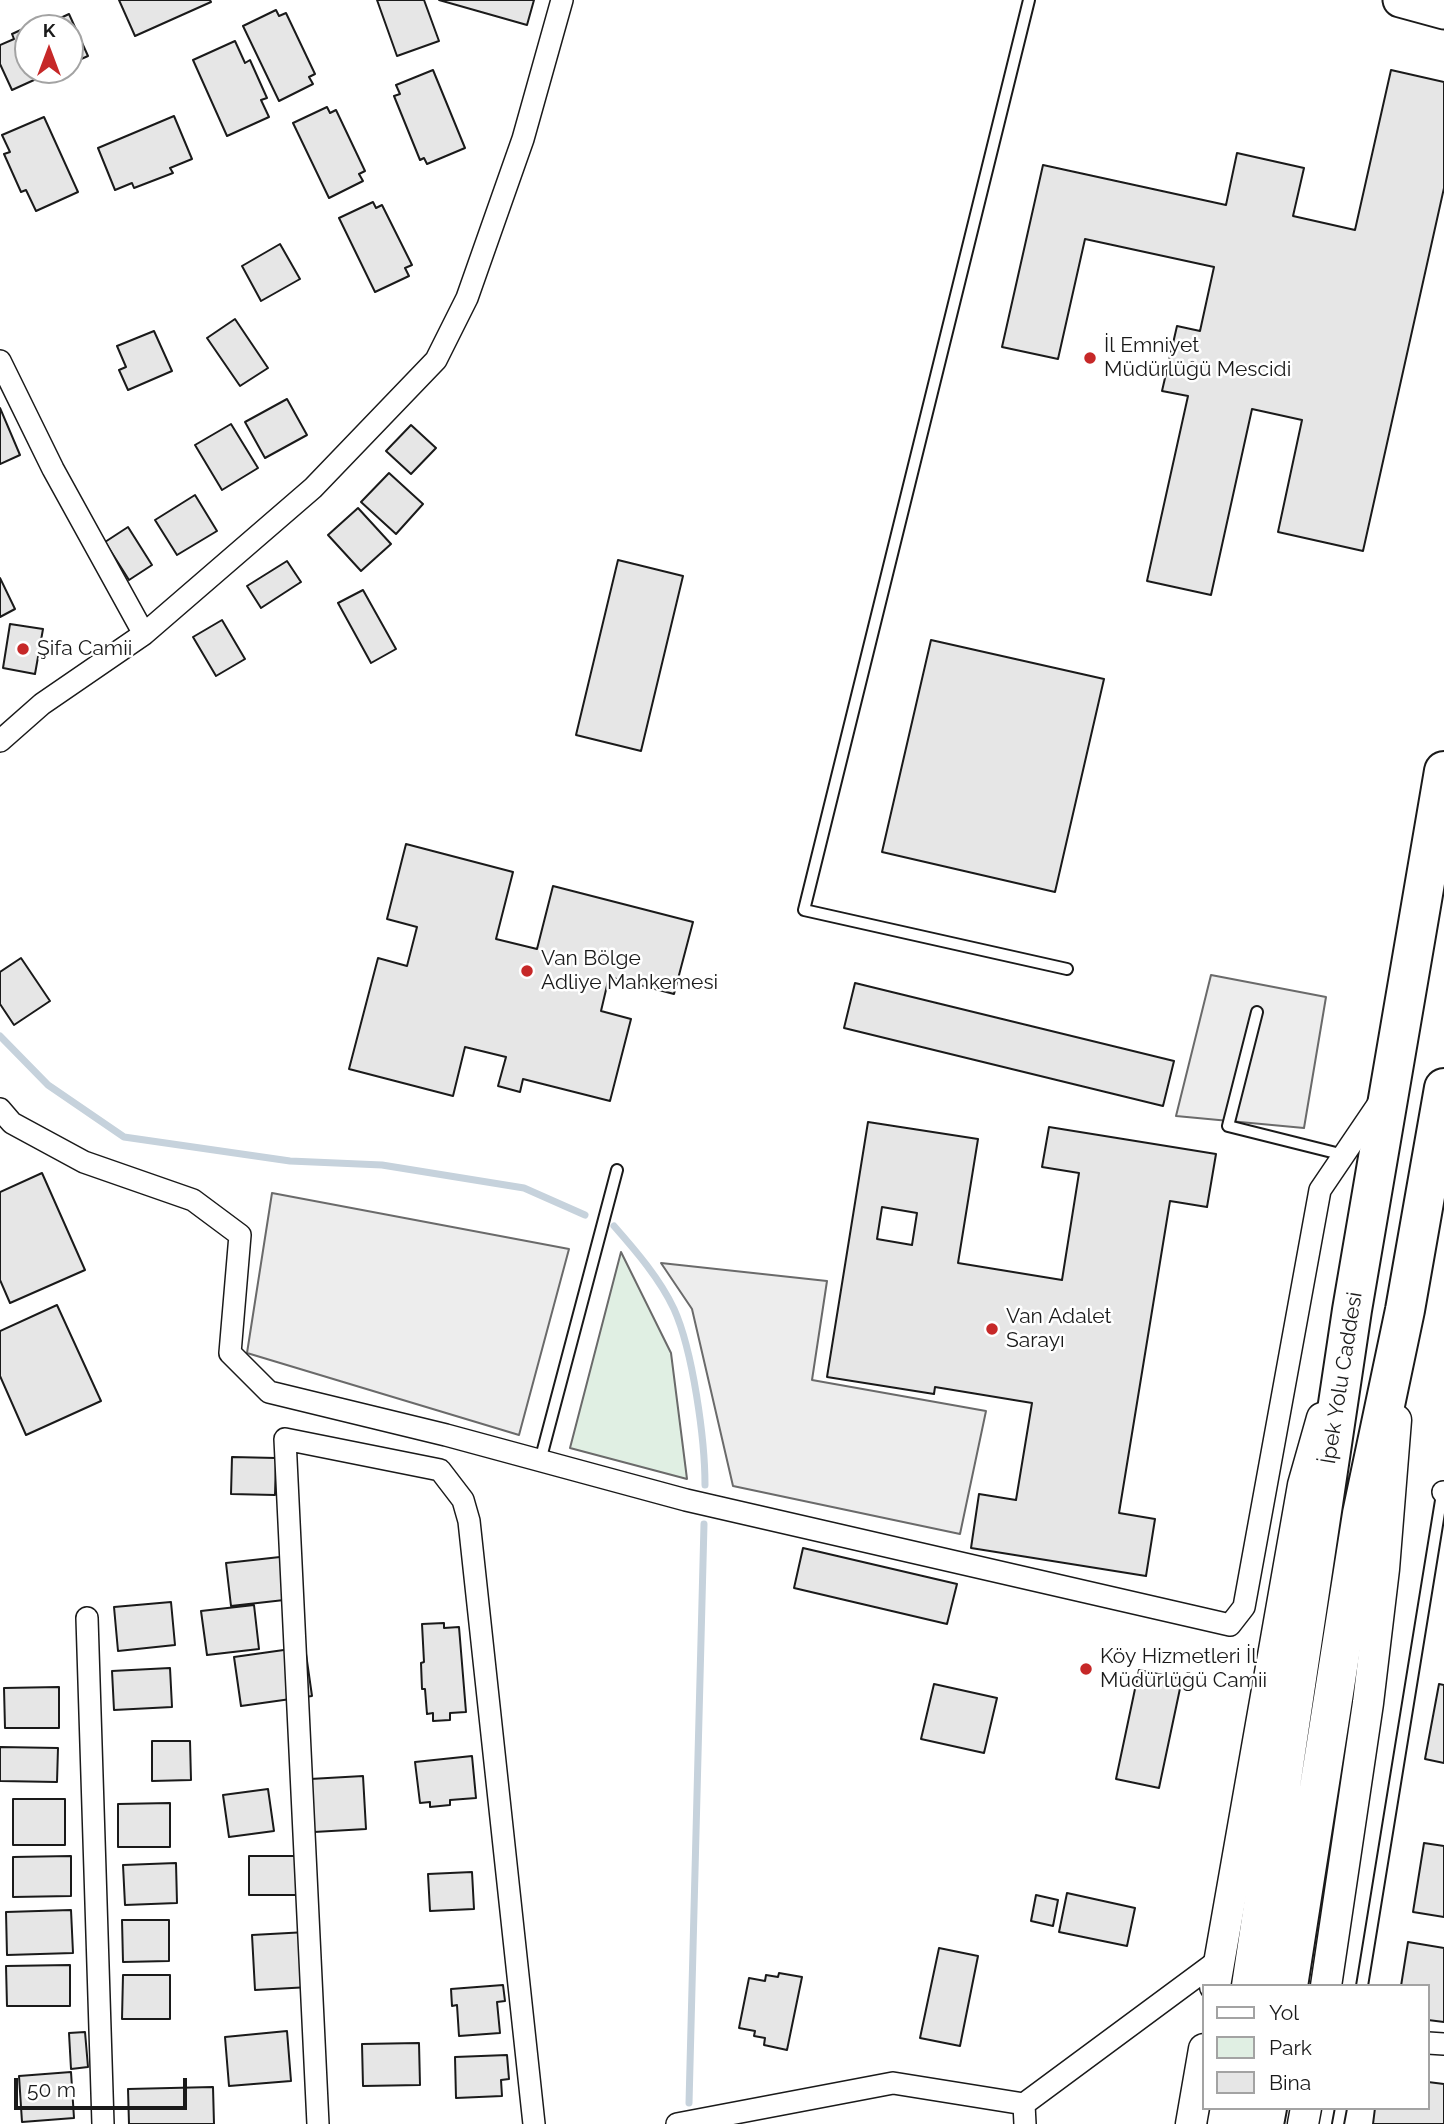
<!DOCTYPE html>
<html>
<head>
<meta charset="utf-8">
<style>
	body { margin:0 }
	#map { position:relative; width:1444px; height:2124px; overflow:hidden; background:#fff; font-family:Raleway,sans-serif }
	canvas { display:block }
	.legend { position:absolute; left:1202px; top:1984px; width:228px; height:126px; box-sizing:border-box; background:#fff; border:2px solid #a3a3a3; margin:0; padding:9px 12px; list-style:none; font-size:21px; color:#1a1a1a }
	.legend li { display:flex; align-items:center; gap:14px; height:35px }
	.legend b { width:35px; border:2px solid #a3a3a3 }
	.north { position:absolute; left:14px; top:14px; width:70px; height:70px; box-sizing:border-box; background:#fff; border:2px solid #a3a3a3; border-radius:50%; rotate:0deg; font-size:19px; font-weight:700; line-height:28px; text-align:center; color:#1a1a1a }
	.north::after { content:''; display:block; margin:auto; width:24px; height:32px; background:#c62828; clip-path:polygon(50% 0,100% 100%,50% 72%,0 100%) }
	.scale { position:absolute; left:14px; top:2078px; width:173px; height:32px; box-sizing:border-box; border:4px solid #1a1a1a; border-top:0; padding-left:9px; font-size:21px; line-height:24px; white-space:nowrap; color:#1a1a1a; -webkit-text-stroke:5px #fff; paint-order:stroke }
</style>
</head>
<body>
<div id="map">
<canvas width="1444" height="2124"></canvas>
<ul class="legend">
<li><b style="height:9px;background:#fff"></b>Yol</li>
<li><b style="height:19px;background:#e0efe3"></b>Park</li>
<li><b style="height:19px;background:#e6e6e6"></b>Bina</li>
</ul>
<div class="north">K</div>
<div class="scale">50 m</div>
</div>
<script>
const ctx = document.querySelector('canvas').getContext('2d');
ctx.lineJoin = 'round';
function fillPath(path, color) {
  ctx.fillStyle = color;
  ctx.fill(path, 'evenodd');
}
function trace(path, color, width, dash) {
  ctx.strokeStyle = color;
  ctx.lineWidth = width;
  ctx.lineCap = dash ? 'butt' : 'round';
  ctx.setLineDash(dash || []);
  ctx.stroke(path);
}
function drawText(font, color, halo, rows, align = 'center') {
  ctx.font = font + ' Raleway,sans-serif';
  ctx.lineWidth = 5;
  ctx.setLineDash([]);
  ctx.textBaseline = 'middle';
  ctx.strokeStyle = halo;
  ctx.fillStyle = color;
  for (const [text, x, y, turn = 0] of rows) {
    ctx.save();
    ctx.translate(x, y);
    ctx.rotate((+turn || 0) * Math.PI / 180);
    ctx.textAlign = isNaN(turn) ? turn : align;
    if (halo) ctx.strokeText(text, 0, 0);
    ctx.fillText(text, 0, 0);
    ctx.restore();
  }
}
const green = new Path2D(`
	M621,1252L671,1353L687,1479L570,1448Z`);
fillPath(green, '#e0efe3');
trace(green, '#6a6a6a', 2);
const parking = new Path2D(`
	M1211,975L1326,997L1304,1128L1176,1116Z
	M272,1193L569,1249L519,1435L247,1353Z
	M661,1263L827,1281L812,1380L986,1411L960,1534L733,1486L692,1309Z`);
fillPath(parking, '#ededed');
trace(parking, '#6a6a6a', 2);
trace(new Path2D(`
	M0,1036L48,1085L124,1137L290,1161L382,1165L524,1188L585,1215
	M614,1226C636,1251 660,1279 674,1309C693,1351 705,1440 705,1485
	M689,2103L704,1524`), '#c6d2dc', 7);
const building = new Path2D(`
	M119,0H210L211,2L135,36Z
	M377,0H424L439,41L397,56Z
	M439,0H534L527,25Z
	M276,10L279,16L286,13L315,74L309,77L313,84L279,101L243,26Z
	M69,14L88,56L70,64V28H28V70H56L12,90L0,64V45L14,39L12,34L49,17L52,22Z
	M235,41L245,63L250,60L267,98L261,100L269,117L227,136L193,60Z
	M433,70L465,148L427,164L424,158L420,160L394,96L400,94L396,85Z
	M1391,70L1444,82V188L1363,551L1278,532L1302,420L1252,409L1211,595L1147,581L1188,396L1162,391L1177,326L1200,331L1214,267L1085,239L1058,359L1002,347L1043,165L1226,205L1237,153L1304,168L1293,216L1355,230Z
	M327,107L330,113L336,110L365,171L359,174L363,181L329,198L293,123Z
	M174,116L192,159L170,168L173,173L134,188L132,183L115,190L98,148Z
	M44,117L78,192L36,211L26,190L21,192L4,154L10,152L2,135Z
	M373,202L376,208L382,205L412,265L405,268L409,276L375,292L339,218Z
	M280,244L300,279L261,301L242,266Z
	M235,319L268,368L240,386L207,338Z
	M154,331L172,371L128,390L119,370L126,367L117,346Z
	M287,399L307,435L265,458L245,422Z
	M0,408L20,455L0,464Z
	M231,424L258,468L222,490L195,445Z
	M411,425L436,448L411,474L386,451Z
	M389,473L423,504L396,534L361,502Z
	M195,495L217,531L177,555L155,520Z
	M358,508L391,544L361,571L328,535Z
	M128,527L152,565L129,580L105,542Z
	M618,560L683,576L641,751L576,735Z
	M287,561L301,582L261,608L247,586Z
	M0,578L15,609L0,617Z
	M363,590L396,649L371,663L338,603Z
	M222,620L245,659L216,676L193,637Z
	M10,624L43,629L35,674L3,668Z
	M931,640L1104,679L1055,892L882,852Z
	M406,844L513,872L496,939L537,949L553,886L693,922L674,994L609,977L601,1011L631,1019L610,1101L523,1079L520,1092L498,1086L506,1057L465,1047L453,1096L349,1069L378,958L407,966L417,927L387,919Z
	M21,958L50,1001L14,1025L0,1004V972Z
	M855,983L1174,1061L1163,1106L844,1028Z
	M868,1122L978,1139L958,1263L1062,1280L1079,1173L1042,1167L1049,1127L1216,1154L1207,1207L1170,1201L1119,1513L1155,1519L1146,1576L971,1548L979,1494L1016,1500L1032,1403L935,1387L934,1394L827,1377ZM882,1207L917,1213L912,1245L877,1239Z
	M42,1173L85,1270L10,1303L0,1280V1192Z
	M57,1305L101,1401L26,1435L0,1376V1331Z
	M232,1457L276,1458L275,1495L231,1494Z
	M803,1548L957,1584L947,1624L794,1588Z
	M289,1556L293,1599L231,1606L226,1563Z
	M171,1602L175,1645L118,1651L114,1607Z
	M254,1605L259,1649L207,1655L201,1611Z
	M444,1623V1628L459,1627L466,1712L450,1713V1720L433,1721V1713L427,1714L425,1689H422L421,1663L424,1662L422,1624Z
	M305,1647L312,1696L241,1706L234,1657Z
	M170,1668L172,1707L114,1710L112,1671Z
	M1139,1670L1182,1679L1159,1788L1116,1779Z
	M934,1684L997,1698L984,1753L921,1739Z
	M1439,1684L1444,1685V1763L1425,1759Z
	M59,1687V1728H5L4,1688Z
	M152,1741H190L191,1780L152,1781Z
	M0,1747L58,1748L57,1782L0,1781Z
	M472,1756L476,1798L450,1800V1805L430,1807V1802L420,1803L415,1762Z
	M363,1776L366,1829L314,1832L310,1779Z
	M268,1789L274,1831L229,1837L223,1795Z
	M13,1799H65V1845H13Z
	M170,1803V1847H118V1804Z
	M1424,1843L1444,1846V1917L1413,1912Z
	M71,1856V1896L13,1897V1857Z
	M249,1856H303V1895H249Z
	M176,1863L177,1903L125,1905L123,1865Z
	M472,1872L474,1909L430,1911L428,1874Z
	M1067,1893L1135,1908L1127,1946L1059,1932Z
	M1036,1895L1058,1900L1053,1926L1031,1921Z
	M71,1910L73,1953L7,1955L6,1912Z
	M122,1920H169V1961L123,1962Z
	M307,1932L310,1987L255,1990L252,1935Z
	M1408,1942L1444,1948V2022L1428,2020V1986H1401Z
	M939,1948L978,1956L960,2046L920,2038Z
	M70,1965V2006H7L6,1966Z
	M779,1973L802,1977L787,2050L764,2045L765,2038L754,2036L755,2031L739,2028L749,1978L765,1981L766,1975L778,1977Z
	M123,1975H170V2019H122Z
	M503,1985L505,2001L497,2002L500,2033L459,2036L457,2005L452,2006L451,1989Z
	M287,2031L291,2081L229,2086L225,2037Z
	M85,2032L88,2067L71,2069L69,2033Z
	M419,2043L420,2085L363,2086L362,2044Z
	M507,2055L509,2079L501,2080L502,2096L456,2098L455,2057Z
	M71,2072L74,2118L22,2122L19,2076Z
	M1428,2082L1444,2084V2124H1373L1375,2108H1428Z
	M213,2087L214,2124H129L128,2089Z`);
fillPath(building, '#e6e6e6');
trace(building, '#1a1a1a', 2);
const lane = new Path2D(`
	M1029,0L804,910L1067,969
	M1257,1012L1228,1126L1344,1155
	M540,1461L617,1170
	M1362,1986L1443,1488
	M1338,2124L1341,2108`);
const street = new Path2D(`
	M0,361L53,469L144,634
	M0,741L42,704L144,634L313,488L436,360L467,298L523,139L562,0
	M0,1109L12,1123L84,1162L193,1200L240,1235L230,1353L269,1392L446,1435L686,1500L1230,1625L1244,1607L1320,1190L1379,1103
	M1443,1492H1444
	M87,1618L103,2124
	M1428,2043L1444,2044
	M318,2124L285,1439L440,1470L463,1500L469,1521L534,2124
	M677,2124L893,2083L1024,2104
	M1025,2124L1024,2104L1220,1959`);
const secondary = new Path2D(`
	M1215,1986L1303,1485L1322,1418
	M1326,1986L1368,1703L1384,1569L1396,1420
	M1191,2124L1204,2049
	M1303,2124L1306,2108`);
const primary = new Path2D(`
	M1400,0L1444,12`);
const highway = new Path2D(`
	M1251,1986L1352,1310L1444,771
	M1288,1986L1362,1514L1405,1310L1444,1088
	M1227,2124L1230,2108
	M1264,2124L1267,2108`);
trace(lane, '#1a1a1a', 14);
trace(street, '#1a1a1a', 24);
trace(secondary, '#1a1a1a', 33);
trace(primary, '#1a1a1a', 37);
trace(highway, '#1a1a1a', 42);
trace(lane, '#fff', 10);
trace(street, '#fff', 21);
trace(secondary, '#fff', 30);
trace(primary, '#fff', 33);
trace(highway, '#fff', 38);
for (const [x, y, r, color] of [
	[1090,358,7,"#c62828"],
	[23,649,7,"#c62828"],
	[527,971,7,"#c62828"],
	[992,1329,7,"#c62828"],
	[1086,1669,7,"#c62828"]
]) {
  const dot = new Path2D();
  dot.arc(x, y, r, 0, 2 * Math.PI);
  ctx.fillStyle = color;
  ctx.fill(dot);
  trace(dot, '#fff', 2.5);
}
drawText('21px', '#1a1a1a', '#fff', [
	["İl Emniyet",1104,346],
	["Müdürlüğü Mescidi",1104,370],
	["Şifa Camii",37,649],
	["Van Bölge",541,959],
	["Adliye Mahkemesi",541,983],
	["Van Adalet",1006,1317],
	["Sarayı",1006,1341],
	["Köy Hizmetleri İl",1100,1657],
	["Müdürlüğü Camii",1100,1681]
], 'left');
drawText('21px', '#1a1a1a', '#fff', [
	["İpek Yolu Caddesi",1342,1378,-81]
]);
</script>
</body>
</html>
